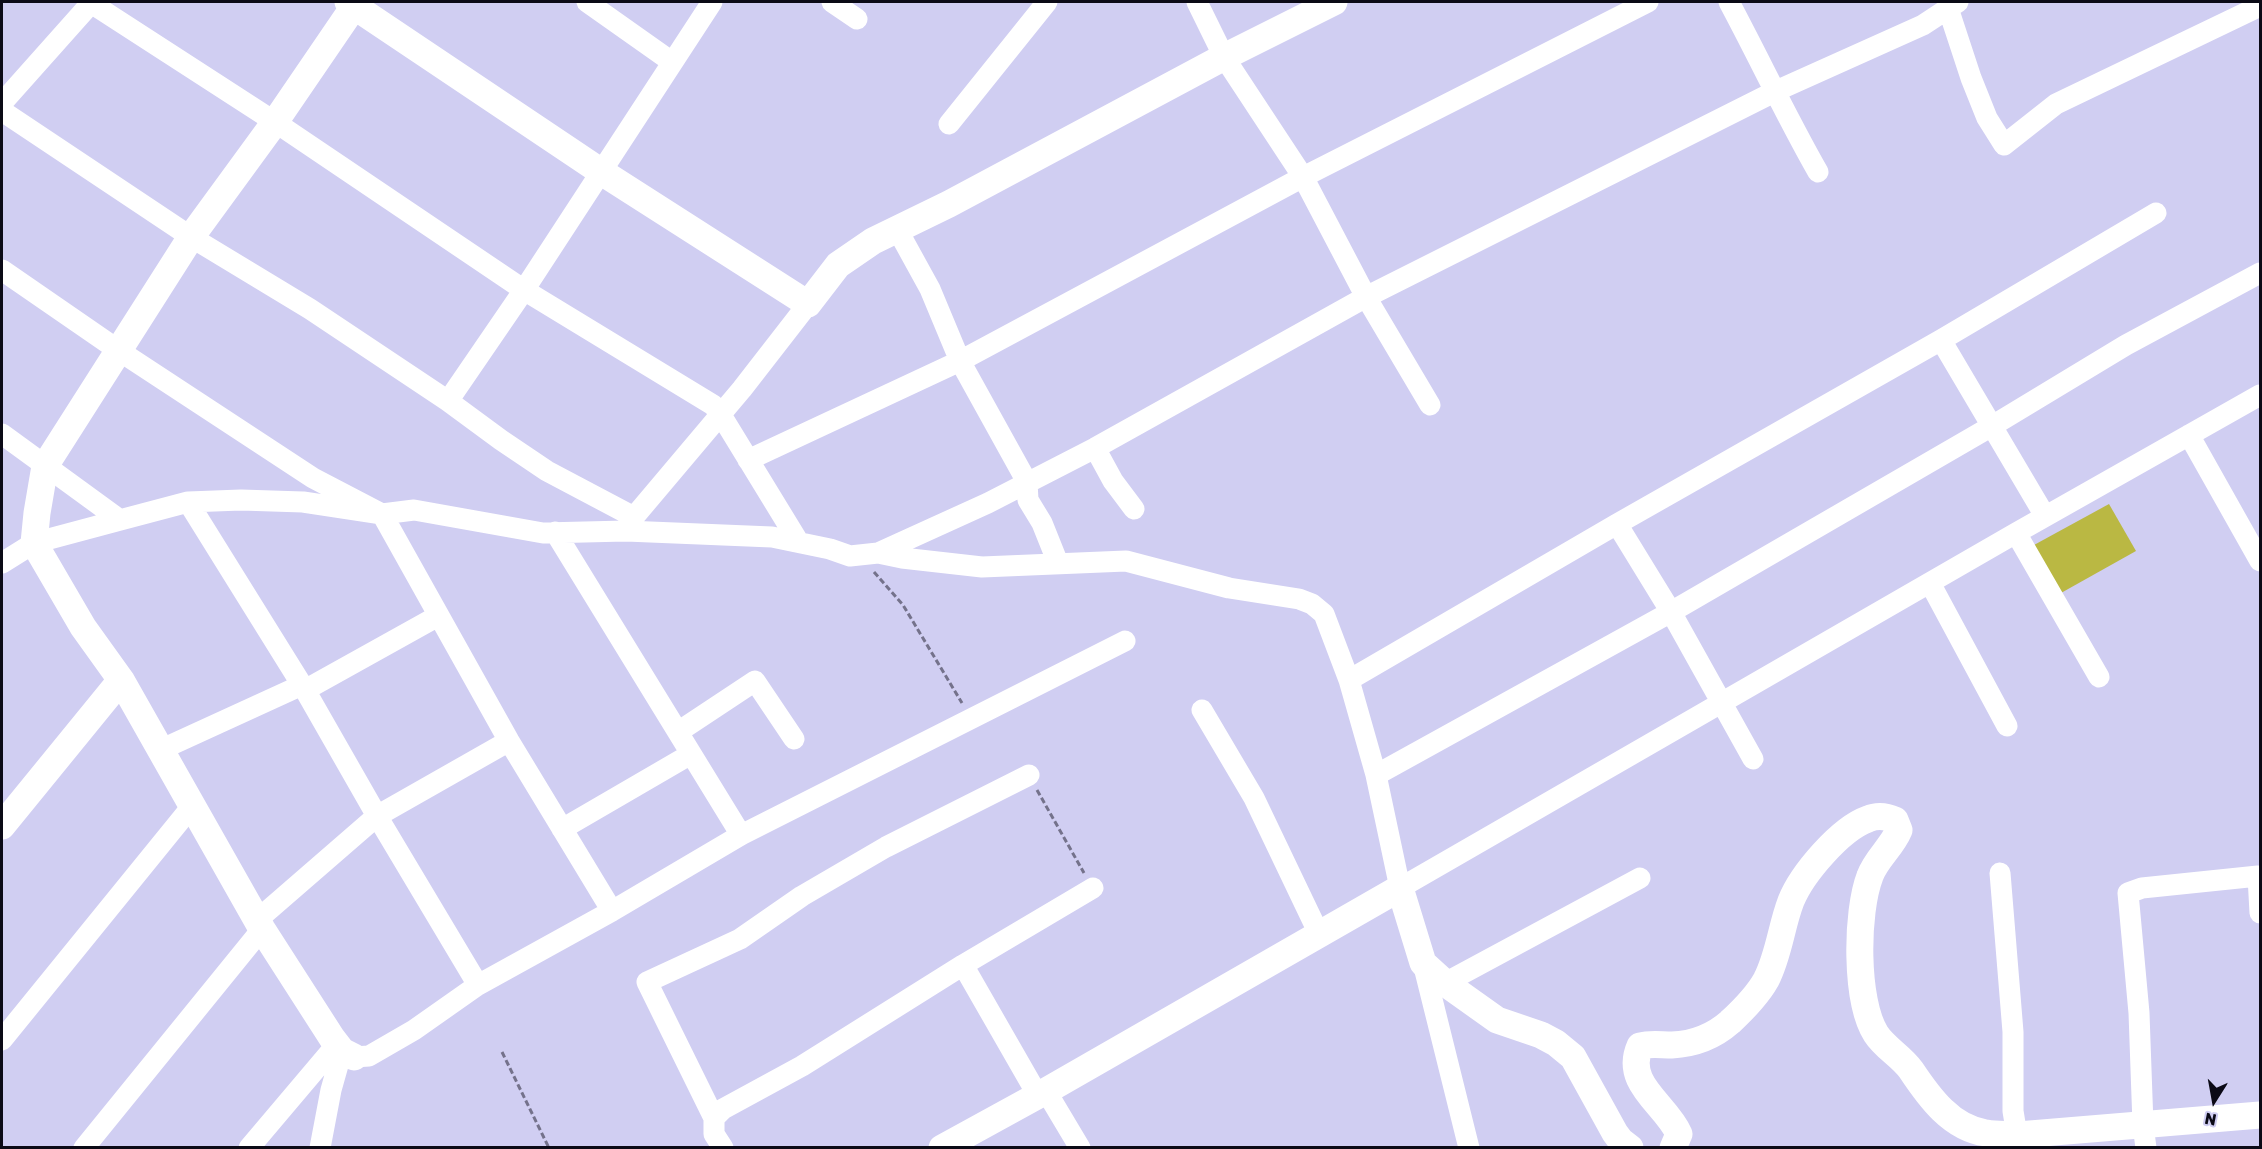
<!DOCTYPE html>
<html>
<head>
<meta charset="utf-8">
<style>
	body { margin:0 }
	#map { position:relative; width:2262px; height:1149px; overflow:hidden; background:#d0cef2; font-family:Rubik,sans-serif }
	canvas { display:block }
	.frame { position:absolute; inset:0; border:3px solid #0b0a16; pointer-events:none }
	.north { position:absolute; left:2184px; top:1071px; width:60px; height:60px; -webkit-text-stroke:4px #d0cef2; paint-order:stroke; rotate:191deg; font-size:16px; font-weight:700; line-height:24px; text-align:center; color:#0b0a16 }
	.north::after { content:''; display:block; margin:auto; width:21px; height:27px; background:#0b0a16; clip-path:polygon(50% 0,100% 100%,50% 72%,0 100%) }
</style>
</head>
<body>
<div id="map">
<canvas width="2262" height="1149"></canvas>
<div class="frame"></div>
<div class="north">N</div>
</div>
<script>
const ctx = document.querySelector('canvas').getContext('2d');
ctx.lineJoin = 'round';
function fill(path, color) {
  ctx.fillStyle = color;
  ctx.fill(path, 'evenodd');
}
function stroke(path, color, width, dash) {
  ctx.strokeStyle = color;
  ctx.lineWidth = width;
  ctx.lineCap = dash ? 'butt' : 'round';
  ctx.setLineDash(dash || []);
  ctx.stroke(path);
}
fill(new Path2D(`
	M2109,504L2136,551L2061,593L2034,545Z`), '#bab843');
stroke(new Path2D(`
	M874,572L903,605L962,703
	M1037,790L1084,873
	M502,1052L549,1148`), '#74728b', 3, [6, 3]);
stroke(new Path2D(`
	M587,2L672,62
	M832,2L857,19
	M1197,2L1224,57L1303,177L1366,297L1430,405
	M1729,2C1759,58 1786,116 1818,172
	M91,3L275,122L524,290L713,405L721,415L798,541
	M1948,8L1971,78L1987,118L2004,145L2056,104L2260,6
	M2,103L92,2
	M2,111L191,237L310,309L448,401L501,440L547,471L634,517
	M949,124L1047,2
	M897,229L930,289L960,361L1027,482L1028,500L1042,523L1058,563
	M2,270L118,350L313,478L382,514L509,741L612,911
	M1941,340L2045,516
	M448,401L524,290L712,2
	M2,434L120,520
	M2189,435L2260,561
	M1095,448L1113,481L1134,509
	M748,460L960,361L1303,177L1648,2
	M188,502L305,690L377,816L478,985
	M1617,524L1671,612L1753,759
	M628,528L634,517L742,389L808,304
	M555,532L741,835
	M2016,533L2099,677
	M878,553L988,503L1095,448L1366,297L1776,91L1923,25L1958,2
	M2,563L34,543L120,520L188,502L241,500L303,502L382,514L414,510L543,533L626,531L772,537L830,549L850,556L878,553L902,558L982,567L1126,561L1229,588L1299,599L1312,604L1324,614L1349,680L1376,775L1400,888L2016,533L2260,395
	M1930,583L2007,726
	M1349,680L1617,524L1941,340L2156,213
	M305,690L438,616
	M1202,710L1254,798L1319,934
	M678,732L755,681L794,739
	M160,750L302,685
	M1376,775L1671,612L1992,426L2126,345L2260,273
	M562,829L691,754
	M2000,873L2013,1032V1111L2019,1148
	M256,921L377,816L509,741
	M1423,963L1469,1148
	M963,965L1037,1094
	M1445,983L1640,878
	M2,1040L192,806
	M354,1057L369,1056L414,1030L478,985L612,911L741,835L1125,641
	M1046,1091L1080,1148
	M714,1118L723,1109L802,1066L963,965L1093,888
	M84,1148L262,929
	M249,1148L337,1044
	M320,1148L331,1090L342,1051
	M723,1148L714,1134V1118L647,982L740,939L802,896L886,847L1029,775
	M2146,1148L2143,1125L2139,1013L2128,893L2142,888L2258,876L2260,913`), '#fff', 21);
stroke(new Path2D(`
	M348,2L600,171L808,304L838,265L873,241L949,204L1224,57L1334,2
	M2,826L121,680
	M354,1057L342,1051L332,1038L262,929L121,680L83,627L34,543L37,513L45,466L191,237L275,122L357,2
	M942,1148L1046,1091L1400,888L1423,963L1445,983L1497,1020L1541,1035L1556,1043L1573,1057L1615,1133L1621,1141L1630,1148
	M1673,1148L1679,1134C1666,1104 1623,1084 1640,1046C1651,1043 1661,1045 1672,1045C1694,1044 1713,1037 1730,1022C1743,1010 1757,996 1766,980C1779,955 1781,927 1791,901C1802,874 1840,829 1868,819C1877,815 1886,816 1895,820L1899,830C1892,847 1876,859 1870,876C1856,912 1855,1001 1876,1034C1885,1048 1901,1056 1911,1070C1929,1097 1951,1128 1986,1133C1996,1135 2008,1134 2018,1135L2260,1115`), '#fff', 27);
</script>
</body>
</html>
